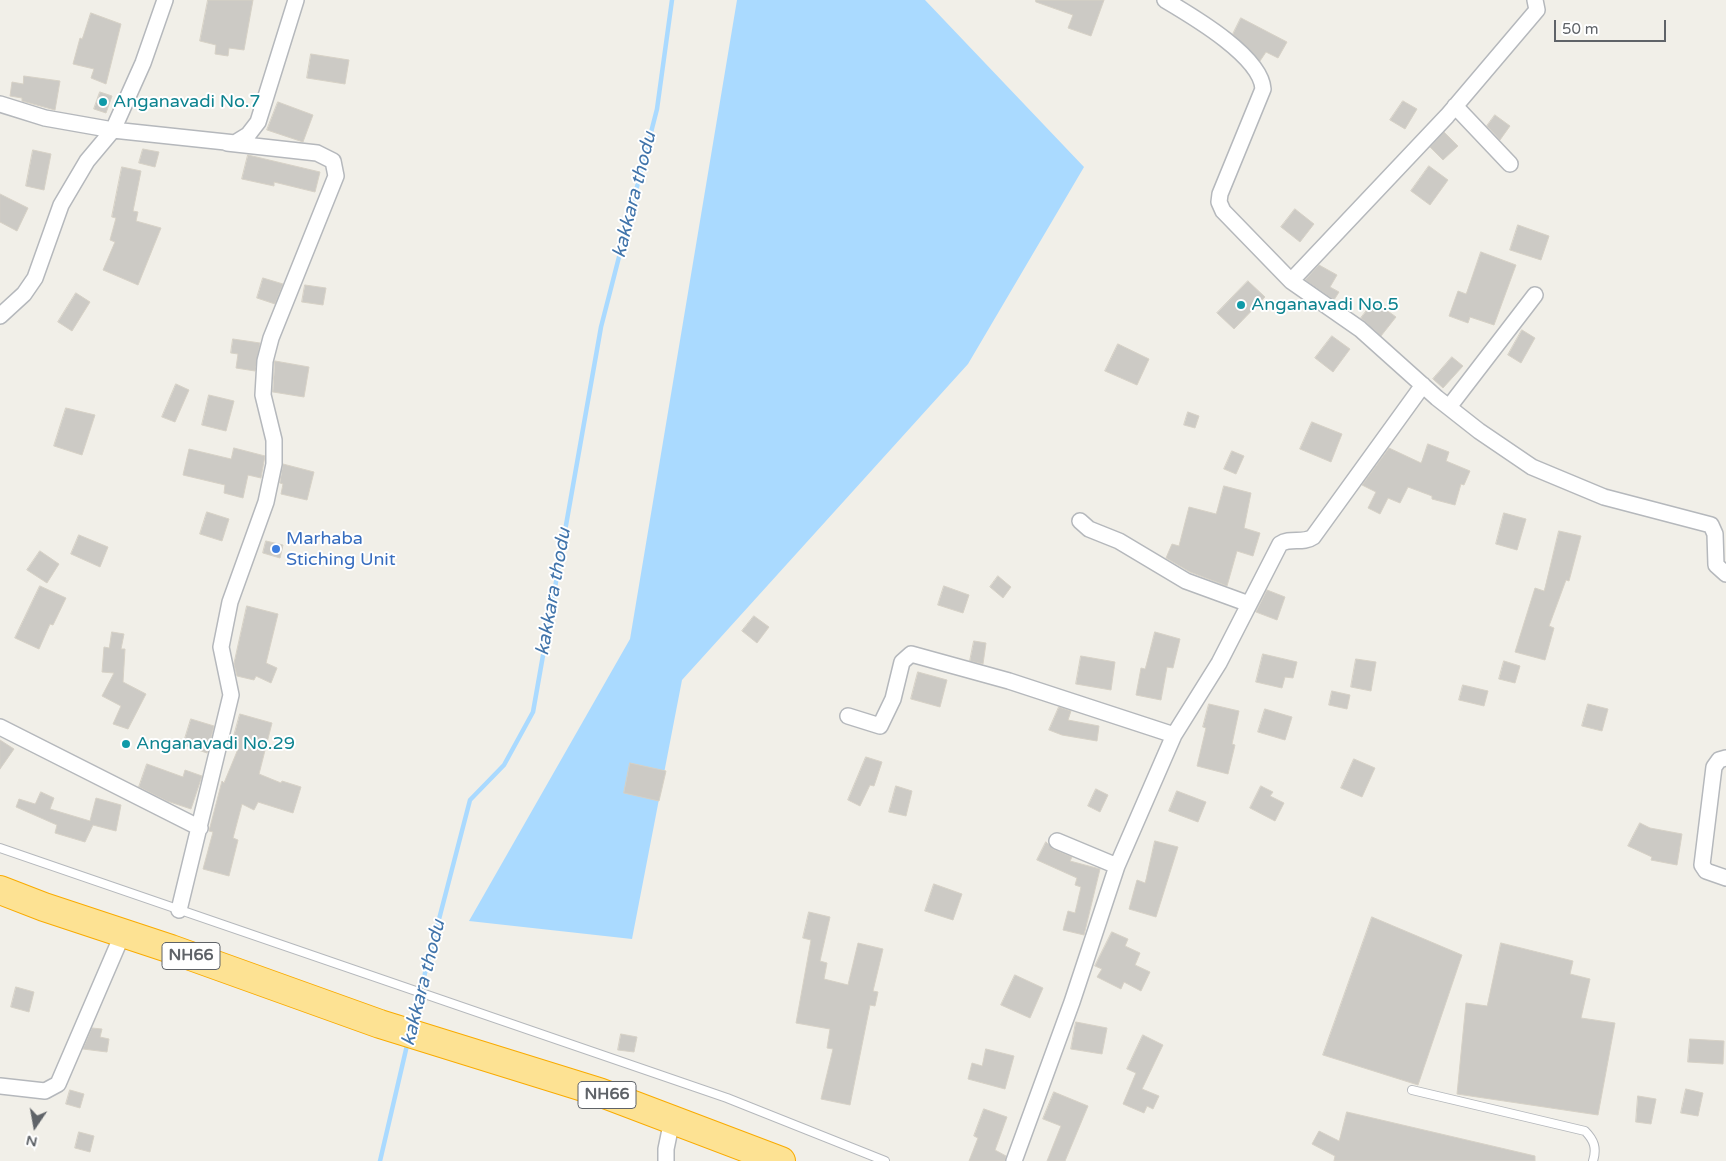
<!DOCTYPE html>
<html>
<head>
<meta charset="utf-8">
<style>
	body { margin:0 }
	#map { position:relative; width:1726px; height:1161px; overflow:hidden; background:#f1efe8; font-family:"Varela Round",sans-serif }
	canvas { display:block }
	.north { position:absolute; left:10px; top:1101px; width:50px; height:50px; -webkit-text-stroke:4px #fff; paint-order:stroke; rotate:192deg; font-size:14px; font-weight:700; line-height:20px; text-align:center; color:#5f6368 }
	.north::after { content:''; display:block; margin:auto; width:18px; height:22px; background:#5f6368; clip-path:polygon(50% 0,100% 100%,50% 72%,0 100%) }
	.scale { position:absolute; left:1554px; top:20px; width:112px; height:22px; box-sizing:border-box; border:2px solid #5f6368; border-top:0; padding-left:6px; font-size:15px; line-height:18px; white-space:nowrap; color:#5f6368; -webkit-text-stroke:4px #fff; paint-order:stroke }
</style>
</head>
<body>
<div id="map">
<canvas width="1726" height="1161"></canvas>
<div class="north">N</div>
<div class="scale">50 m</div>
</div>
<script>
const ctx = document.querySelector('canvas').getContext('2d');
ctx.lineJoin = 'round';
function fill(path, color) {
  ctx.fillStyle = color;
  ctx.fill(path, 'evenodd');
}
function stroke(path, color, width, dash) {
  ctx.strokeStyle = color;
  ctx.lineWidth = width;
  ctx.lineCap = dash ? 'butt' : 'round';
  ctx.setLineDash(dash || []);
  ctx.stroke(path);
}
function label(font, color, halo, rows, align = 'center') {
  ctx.font = font + ' "Varela Round",sans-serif';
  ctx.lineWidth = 4;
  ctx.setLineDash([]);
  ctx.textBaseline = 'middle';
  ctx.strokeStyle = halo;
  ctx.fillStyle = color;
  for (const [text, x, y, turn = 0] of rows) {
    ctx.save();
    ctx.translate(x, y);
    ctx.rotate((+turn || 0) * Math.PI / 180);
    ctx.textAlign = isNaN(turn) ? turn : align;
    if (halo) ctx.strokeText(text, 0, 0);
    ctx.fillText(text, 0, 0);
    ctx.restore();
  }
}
fill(new Path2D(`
	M737,0H925L1084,167L968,364L682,680L632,939L469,921L630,639Z`), '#aadaff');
stroke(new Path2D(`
	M412,1023L470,800L504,765L533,712L601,327L657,109L672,0
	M380,1161L408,1041`), '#aadaff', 4.5);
const building = new Path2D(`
	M208,0H253L244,50L229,48L228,56L215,54L216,45L200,41Z
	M1036,0H1104L1091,36L1068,28L1073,15L1036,2Z
	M91,13L121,24L106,84L91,78L94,69L73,64L80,38L82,39Z
	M1241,18L1287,42L1278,58L1266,52L1260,61L1233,34Z
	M311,54L349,60L345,84L307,78Z
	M24,76L60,81L55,110L22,101V98L10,96L12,82L23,84Z
	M100,92L112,96L106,113L94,109Z
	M1403,101L1417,109L1405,129L1390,120Z
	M278,102L313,115L303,142L267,130Z
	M1495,115L1510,126L1500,140L1487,126Z
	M1444,132L1458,146L1443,160L1430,147Z
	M143,149L159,152L155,167L139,163Z
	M33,150L51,154L44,190L26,186Z
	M248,155L320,172L315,192L274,182V186L242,179Z
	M1429,166L1448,180L1430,205L1411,191Z
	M122,167L141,171L133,211L138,212L136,221L161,228L138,285L103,270L115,242L110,240L116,218L112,217Z
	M0,194L28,208L17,231L0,222Z
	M1295,209L1314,224L1300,242L1281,227Z
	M1518,225L1549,236L1541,260L1510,250Z
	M1481,252L1516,265L1494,325L1470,317L1468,323L1449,316L1458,291L1466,294Z
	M1319,265L1337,275L1330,287L1339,292L1334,300L1305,280Z
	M263,278L283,284L275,304L257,298Z
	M1248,281L1265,297L1234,329L1217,313Z
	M305,285L326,288L323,305L302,302Z
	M76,293L90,302L72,331L58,322Z
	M1374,301L1396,317L1381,336L1361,318Z
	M1522,330L1535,338L1521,363L1508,355Z
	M1332,336L1350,349L1333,372L1315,358Z
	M233,339L260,343L255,371L236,368L238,354L231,353Z
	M1118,344L1149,359L1137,385L1105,371Z
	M1452,357L1463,366L1443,388L1433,379Z
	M275,361L309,367L304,397L273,392Z
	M176,384L189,390L175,422L162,417Z
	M209,395L234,401L226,431L202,425Z
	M66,408L95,415L82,455L54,446Z
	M1188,412L1199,416L1195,428L1184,425Z
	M1312,422L1342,434L1331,462L1300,449Z
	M1428,444L1449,452L1446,461L1470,471L1464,485L1461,484L1455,505L1432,499V496L1408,487L1400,503L1388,498L1380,514L1368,508L1376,492L1362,485L1389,448L1421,463Z
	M234,448L265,456L261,478L248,475L243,498L224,493L225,485L183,475L189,449L231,459Z
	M1232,451L1244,456L1236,474L1224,469Z
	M283,464L314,472L307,500L281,494L283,484L280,483Z
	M1224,486L1251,493L1244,528L1260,533L1253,556L1237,551L1227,586L1190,572L1166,558L1172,544L1179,546L1189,507L1216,514Z
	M207,512L229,519L222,541L200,534Z
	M1504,513L1526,519L1517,550L1496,544Z
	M1559,531L1581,536L1569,581L1566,580L1549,626L1554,628L1545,660L1515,652L1535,588L1544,591Z
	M79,535L108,547L100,567L71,554Z
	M266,541L283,545L280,558L263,553Z
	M40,551L59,564L47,583L27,570Z
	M998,576L1011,587L1003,598L990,587Z
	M40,586L66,598L53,625L50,624L39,649L15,638Z
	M944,586L969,595L963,613L938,605Z
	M1267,590L1285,597L1277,620L1256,612Z
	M247,606L278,614L266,663L277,668L271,683L256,676L254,680L237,676L234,664Z
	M754,616L769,627L757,643L742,631Z
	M112,632L124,634L121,649H125L123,682L146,694L128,729L113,724L121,706L102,696L114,673L102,672L104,647L109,648Z
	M1155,632L1180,639L1173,668L1167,667L1161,700L1136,695L1141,668L1145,669Z
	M974,641L986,643L983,664L970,661Z
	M1263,654L1297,662L1293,678L1285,677L1282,688L1256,682Z
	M1081,656L1115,662L1111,690L1076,684Z
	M1356,659L1376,662L1371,691L1351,687Z
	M1504,661L1520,666L1515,683L1499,679Z
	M918,672L947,680L940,707L911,699Z
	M1463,685L1488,691L1484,706L1459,700Z
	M1332,691L1350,695L1347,709L1329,705Z
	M1209,704L1239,711L1232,744L1235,745L1228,774L1197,766L1206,728L1203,727Z
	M1588,704L1608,709L1602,731L1582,726Z
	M1059,707L1071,711L1068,720L1099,726L1097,741L1062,735L1049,730Z
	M1265,709L1292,717L1285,740L1258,732Z
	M240,714L272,723L259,774L281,783L282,781L301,787L293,813L258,802L254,810L242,804L233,838L238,840L229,876L203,869L213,832L209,831L222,781L224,783L238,749L231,747Z
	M191,719L214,726L207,753L183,745Z
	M0,740L14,749L0,769Z
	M866,757L882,762L874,786L870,785L860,806L848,800Z
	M1354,759L1375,768L1362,797L1341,788Z
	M630,763L666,771L659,801L624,793Z
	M147,764L183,777L185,770L202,776L191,809L167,801L139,787Z
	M896,786L912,791L906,816L889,812Z
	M1261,786L1273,792L1270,796L1284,803L1275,821L1250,808Z
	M1096,789L1108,795L1100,812L1088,806Z
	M1177,791L1206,802L1198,822L1169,811Z
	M41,792L54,798L50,809L90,821L96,798L121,805L116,831L93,825L85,842L55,833L57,825L16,807L19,799L35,804Z
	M1640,823L1650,828L1682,834L1677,865L1651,860L1652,857L1628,846Z
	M1155,841L1178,847L1156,917L1129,909L1137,880L1145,883Z
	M1046,842L1053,849L1072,857L1070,861L1100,869L1084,935L1063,930L1068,911L1075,913L1081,887L1075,885L1077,878L1037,860Z
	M934,884L962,894L953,920L925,911Z
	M809,912L830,917L820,961L827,963L824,979L848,985L858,943L883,949L873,991L878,992L875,1006L870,1005L850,1105L821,1099L833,1049L827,1048L830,1029L796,1023L811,940L803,938Z
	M1372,917L1462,955L1418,1085L1323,1055Z
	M1112,932L1128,939L1125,946L1140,953L1135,965L1150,972L1141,991L1124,982L1121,989L1097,977L1102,969L1095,966Z
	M1501,943L1573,961L1570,974L1590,979L1581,1018L1615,1023L1598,1115L1457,1094L1466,1003L1487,1006Z
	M1015,975L1043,988L1030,1018L1001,1005Z
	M16,987L34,992L29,1012L11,1007Z
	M1076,1022L1107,1028L1102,1054L1071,1049Z
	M92,1028L102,1029L100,1037L109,1039L107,1052L83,1049Z
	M621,1034L637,1037L634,1052L618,1050Z
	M1143,1035L1163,1045L1142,1089L1159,1096L1153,1109L1147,1106L1144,1113L1123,1104L1136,1073L1127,1069Z
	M1690,1039L1724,1041L1723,1064L1688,1062Z
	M986,1049L1014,1056L1005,1089L968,1079L972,1063L982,1066Z
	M1686,1089L1703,1093L1698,1116L1681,1113Z
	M70,1090L84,1094L80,1108L66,1104Z
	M1054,1092L1088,1106L1065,1161H1047L1061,1126L1043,1119Z
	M1638,1096L1656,1099L1651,1124L1636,1122Z
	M984,1109L1007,1117L995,1150L1006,1156L1005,1161H969L978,1138L974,1136Z
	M1347,1112L1535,1156V1161H1334L1335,1156L1312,1144L1319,1131L1339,1141Z
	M79,1132L94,1136L90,1152L75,1148Z`);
fill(building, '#cccac5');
stroke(building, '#d6d1c6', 1);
const lane = new Path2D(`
	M0,848L727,1098L885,1161
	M1412,1090L1585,1131C1594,1140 1597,1148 1593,1161`);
const street = new Path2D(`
	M1165,0C1192,16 1261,56 1263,89L1220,194L1219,202L1223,211L1291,281L1360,329L1437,398L1479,431L1532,467L1604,497L1711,525L1715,534L1716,565L1726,574
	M0,104L45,118L113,130L235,143L248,135L258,122L296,0
	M1455,106L1510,164
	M1291,281L1447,116L1537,10L1535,0
	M0,316L24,294L35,278L61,205L87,161L113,130L143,63L165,0
	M1449,407L1535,295
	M1080,521L1089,529L1119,541L1186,581L1249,604
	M848,716L880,726L893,699L902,662L911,654L1009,681L1174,735
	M0,727L200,828
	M1726,758L1719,760L1714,767L1702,865L1706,871L1726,878
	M1057,841L1117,866
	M179,910L231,695L221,647L230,602L266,502L274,464V440L263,395L265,361L271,338L336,176L333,161L317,153L227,143
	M0,1086L45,1091L58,1084L123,933
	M666,1161V1149L672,1120
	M1014,1161L1072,1002L1117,866L1174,735L1219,663L1280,544C1290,537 1303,544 1313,537L1423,385`);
const highway = new Path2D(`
	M0,890L44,907L171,949L380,1024L599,1092L781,1161`);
stroke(lane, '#b5b8bc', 10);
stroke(street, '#b5b8bc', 18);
stroke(highway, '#f9ab00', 30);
stroke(lane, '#fff', 8);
stroke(street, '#fff', 15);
stroke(highway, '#fde293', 28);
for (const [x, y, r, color] of [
	[103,102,5,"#0f9aa8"],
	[1241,305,5,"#0f9aa8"],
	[276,549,5,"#3f7fe0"],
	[126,744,5,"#0f9aa8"]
]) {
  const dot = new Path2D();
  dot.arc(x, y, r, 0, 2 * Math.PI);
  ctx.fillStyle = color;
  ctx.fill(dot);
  stroke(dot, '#fff', 2);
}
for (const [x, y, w] of [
	[191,956,58],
	[607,1095,58]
]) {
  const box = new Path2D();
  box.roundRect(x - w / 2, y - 13.5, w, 27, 4);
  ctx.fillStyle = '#fff';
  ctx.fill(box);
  stroke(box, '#5f6368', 1);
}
label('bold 16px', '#5f6368', null, [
	["NH66",191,956],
	["NH66",607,1095]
]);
label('18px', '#0d838f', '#fff', [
	["Anganavadi No.7",113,102],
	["Anganavadi No.5",1251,305],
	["Anganavadi No.29",136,744]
], 'left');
label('18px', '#366cbe', '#fff', [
	["Marhaba",286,539],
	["Stiching Unit",286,560]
], 'left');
label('italic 19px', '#4174aa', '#fff', [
	["kakkara thodu",635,195,-76],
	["kakkara thodu",554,592,-80],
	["kakkara thodu",424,983,-76]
]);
</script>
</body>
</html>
